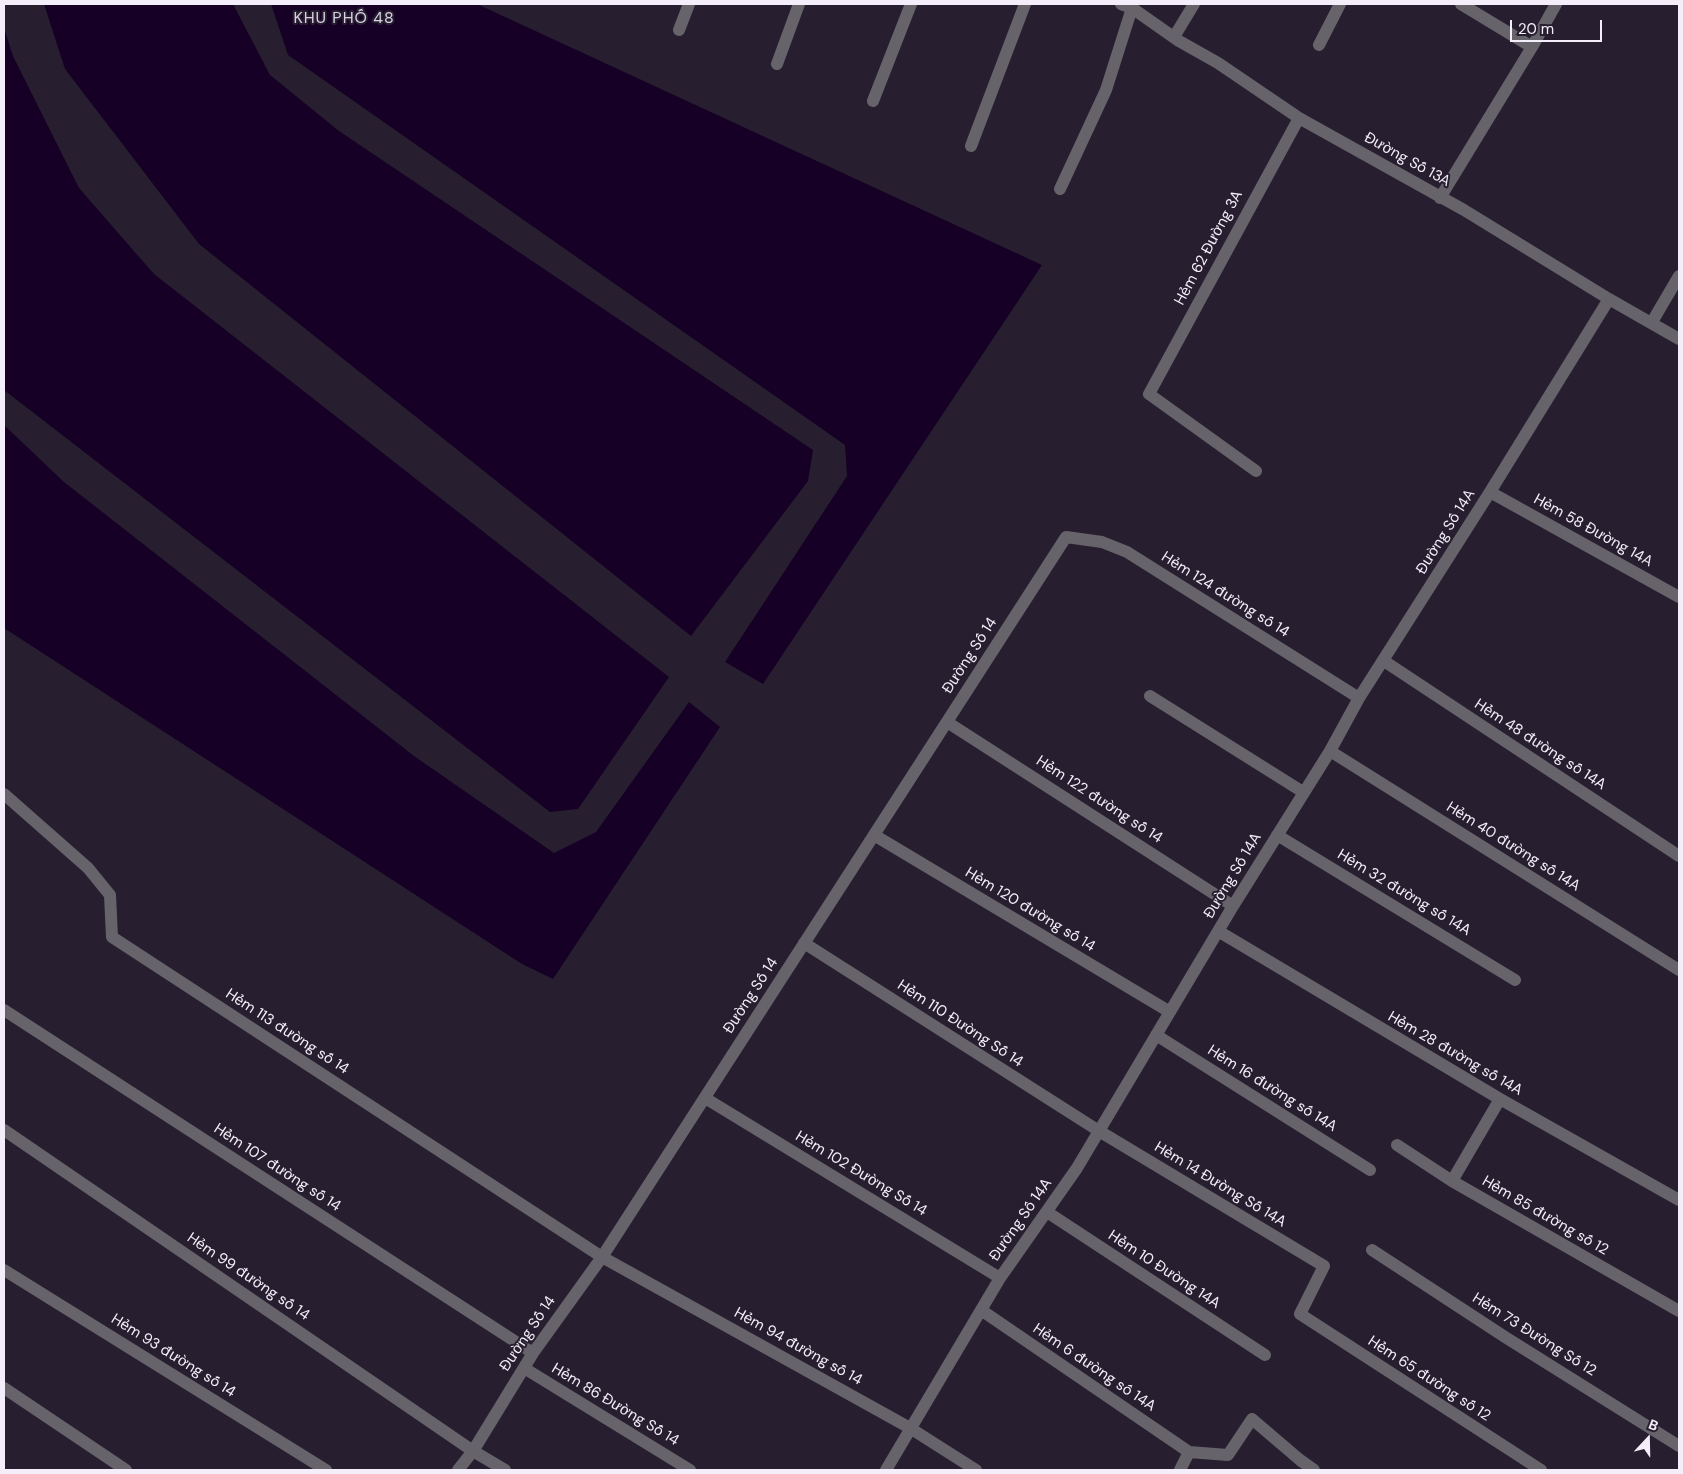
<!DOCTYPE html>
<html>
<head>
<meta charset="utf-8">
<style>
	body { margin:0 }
	#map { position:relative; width:1683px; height:1474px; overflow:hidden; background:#271f2f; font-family:"DM Sans",sans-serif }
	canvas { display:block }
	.frame { position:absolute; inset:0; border:5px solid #f3eef9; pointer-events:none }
	.north { position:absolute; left:1623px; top:1414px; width:50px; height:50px; -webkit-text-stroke:4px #271f2f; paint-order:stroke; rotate:21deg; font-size:14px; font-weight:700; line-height:20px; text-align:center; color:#f3eef9 }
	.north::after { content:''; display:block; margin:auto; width:18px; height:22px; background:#f3eef9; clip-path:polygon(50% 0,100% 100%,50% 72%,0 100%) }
	.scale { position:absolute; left:1510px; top:20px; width:92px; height:22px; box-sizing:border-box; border:2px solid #f3eef9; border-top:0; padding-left:6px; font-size:15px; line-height:18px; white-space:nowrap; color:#f3eef9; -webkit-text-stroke:4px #271f2f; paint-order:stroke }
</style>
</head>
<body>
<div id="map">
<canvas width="1683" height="1474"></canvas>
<div class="frame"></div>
<div class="north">B</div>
<div class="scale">20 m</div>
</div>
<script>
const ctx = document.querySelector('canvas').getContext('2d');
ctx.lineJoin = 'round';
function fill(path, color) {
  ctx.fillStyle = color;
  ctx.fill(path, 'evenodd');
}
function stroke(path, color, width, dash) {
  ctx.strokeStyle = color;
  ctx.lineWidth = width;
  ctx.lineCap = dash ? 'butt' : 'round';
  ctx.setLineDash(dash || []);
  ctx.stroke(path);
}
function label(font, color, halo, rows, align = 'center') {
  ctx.font = font + ' "DM Sans",sans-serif';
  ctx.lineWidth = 4;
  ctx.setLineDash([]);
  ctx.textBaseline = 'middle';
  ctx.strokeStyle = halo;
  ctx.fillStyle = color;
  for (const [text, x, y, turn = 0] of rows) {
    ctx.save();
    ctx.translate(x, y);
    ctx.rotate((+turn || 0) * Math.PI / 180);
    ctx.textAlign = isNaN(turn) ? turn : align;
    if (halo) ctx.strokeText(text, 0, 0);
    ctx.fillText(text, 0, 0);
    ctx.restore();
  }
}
fill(new Path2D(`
	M44,4H233L270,75L339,131L813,450L808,481L691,636L199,244L65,69Z
	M271,4H477L1042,265L763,684L725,662L847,476L845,445L288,55Z
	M4,28L13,56L79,188L154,274L669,677L578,809L550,812L4,390Z
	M4,425L64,482L414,756L554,853L596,832L689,702L720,727L553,979L522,964L4,628Z`), '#160026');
stroke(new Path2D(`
	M1121,4L1132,8L1179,41L1218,63L1299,118L1464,210L1609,299L1679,339
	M1461,4L1532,47
	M679,30L689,4
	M1174,37L1194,4
	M1319,45L1340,4
	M777,64L799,4
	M873,101L911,4
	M971,146L1025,4
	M1060,189L1106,90L1132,8
	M1440,198L1532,47L1556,4
	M1652,322L1679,276
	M1256,471L1149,394L1299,118
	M1490,492L1679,597
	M1384,661L1679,856
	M1150,696L1303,792
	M947,722L1233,906
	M1330,751L1679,970
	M4,794L88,868L110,895L112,937L602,1257L910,1428L976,1470
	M874,835L1170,1012
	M1277,835L1515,980
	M1218,931L1500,1099L1679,1200
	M804,943L1099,1131L1324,1266L1300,1314L1541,1470
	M4,1010L533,1353
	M1156,1035L1370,1170
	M705,1098L1000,1278
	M4,1130L473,1451L505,1470
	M1397,1145L1452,1181L1679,1311
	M1452,1181L1500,1099
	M1047,1212L1265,1355
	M1372,1250L1505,1337L1679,1446
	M4,1270L326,1470
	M981,1310L1189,1452
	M524,1368L690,1470
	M4,1388L126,1470
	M1189,1452L1228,1455L1252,1419L1300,1460L1314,1470
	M458,1470L473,1451L533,1353L602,1257L1066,537L1102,542L1127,552L1359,698
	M886,1470L1000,1278L1077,1168L1233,906L1330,751L1359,698L1490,492L1609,299
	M1180,1470L1189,1452`), '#67636b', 12);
label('15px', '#f3eef9', '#271f2f', [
	["Đường Số 13A",1407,160,29],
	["Hẻm 62 Đường 3A",1209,248,-62],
	["Hẻm 58 Đường 14A",1593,531,29],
	["Đường Số 14A",1446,532,-58],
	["Hẻm 124 đường số 14",1225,595,32],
	["Đường Số 14",970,656,-57],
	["Hẻm 48 đường số 14A",1540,745,33],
	["Hẻm 122 đường số 14",1099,800,33],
	["Hẻm 40 đường số 14A",1513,847,32],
	["Đường Số 14A",1233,876,-59],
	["Hẻm 32 đường số 14A",1404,893,31],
	["Hẻm 120 đường số 14",1030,910,31],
	["Đường Số 14",751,996,-57],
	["Hẻm 110 Đường Số 14",960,1024,33],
	["Hẻm 113 đường số 14",287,1032,33],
	["Hẻm 28 đường số 14A",1455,1054,30],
	["Hẻm 16 đường số 14A",1272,1089,32],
	["Hẻm 107 đường số 14",277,1168,33],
	["Hẻm 102 Đường Số 14",861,1174,31],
	["Hẻm 14 Đường Số 14A",1220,1185,31],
	["Hẻm 85 đường số 12",1545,1216,30],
	["Đường Số 14A",1021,1220,-55],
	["Hẻm 10 Đường 14A",1164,1270,33],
	["Hẻm 99 đường số 14",248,1277,34],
	["Đường Số 14",528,1334,-56],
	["Hẻm 73 Đường Số 12",1534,1335,32],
	["Hẻm 94 đường số 14",798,1347,29],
	["Hẻm 93 đường số 14",173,1356,32],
	["Hẻm 6 đường số 14A",1094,1368,34],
	["Hẻm 65 đường số 12",1429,1379,33],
	["Hẻm 86 Đường Số 14",615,1405,31]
]);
ctx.letterSpacing = '1px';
label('16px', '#dbd1e6', '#271f2f', [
	["KHU PHỐ 48",344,19]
]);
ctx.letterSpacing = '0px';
</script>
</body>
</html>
